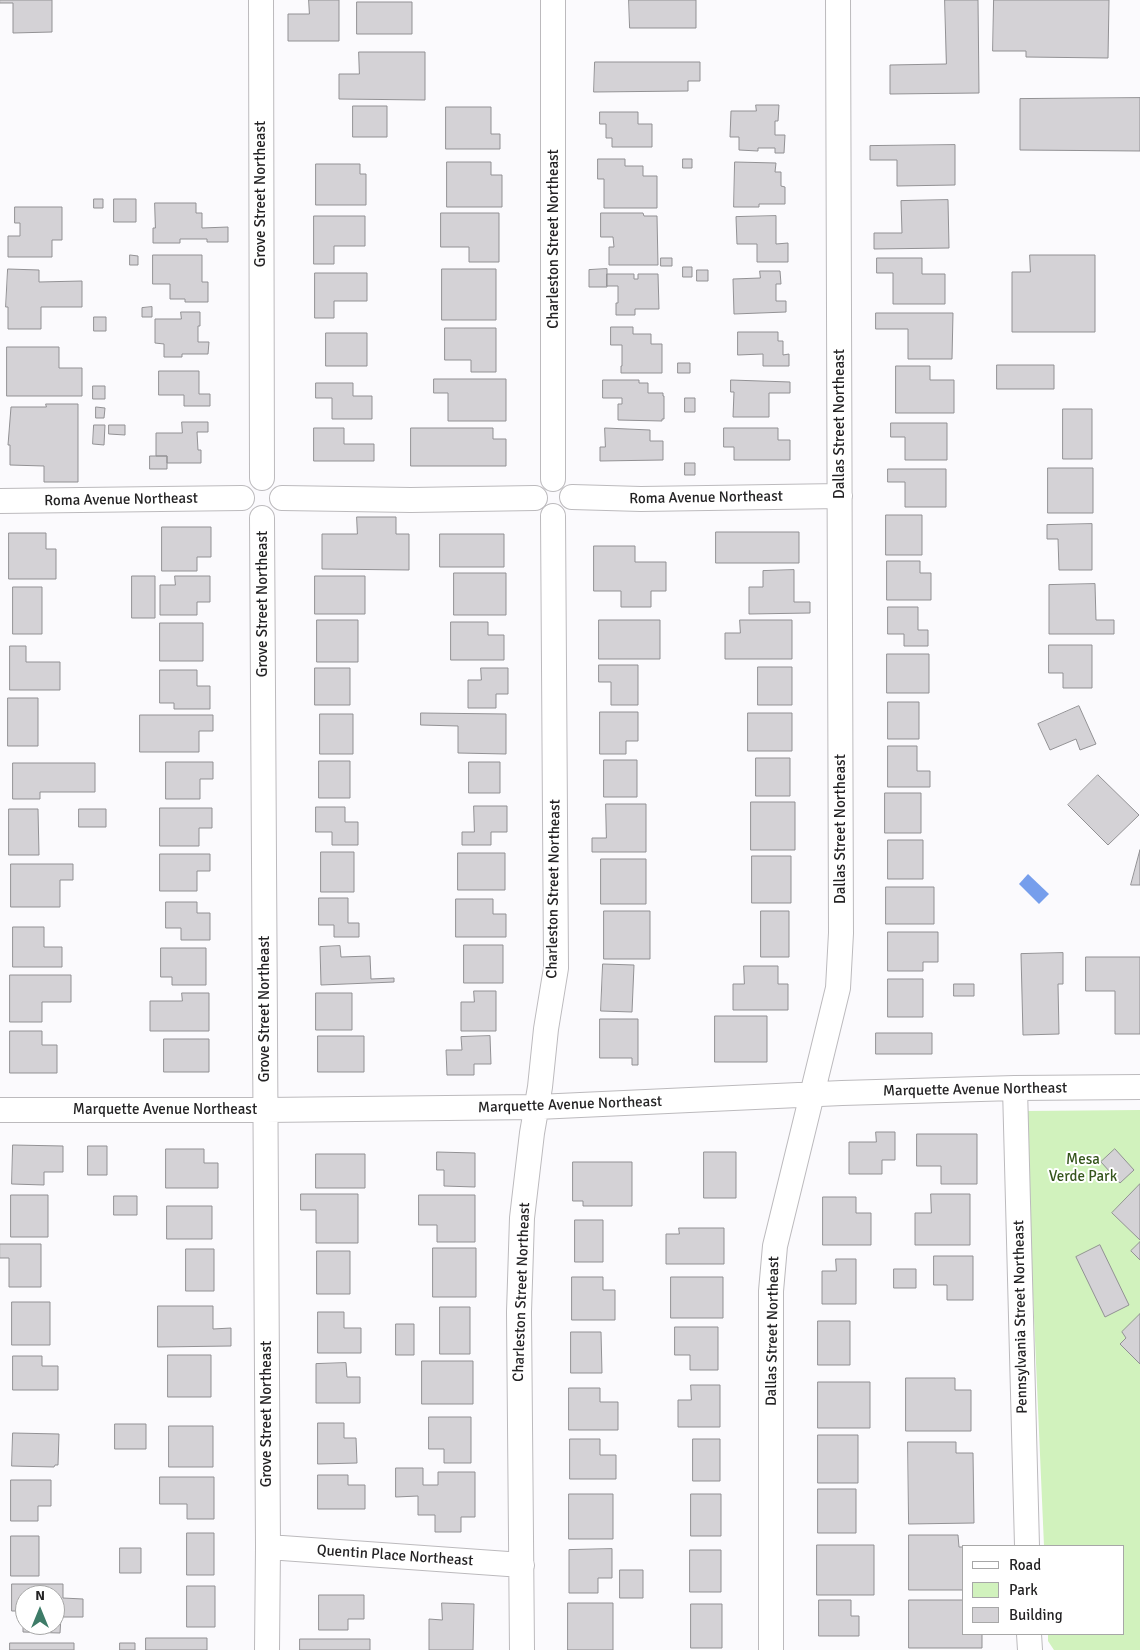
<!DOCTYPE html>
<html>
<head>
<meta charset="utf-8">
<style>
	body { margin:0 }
	#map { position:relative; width:1140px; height:1650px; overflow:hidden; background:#fbfafd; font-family:Signika,sans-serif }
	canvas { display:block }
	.legend { position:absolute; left:962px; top:1545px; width:162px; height:90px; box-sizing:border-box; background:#fff; border:1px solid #a7a7a7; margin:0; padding:6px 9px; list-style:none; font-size:15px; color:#242324 }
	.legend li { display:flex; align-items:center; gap:10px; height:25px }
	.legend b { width:25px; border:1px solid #a7a7a7 }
	.north { position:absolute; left:15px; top:1585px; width:50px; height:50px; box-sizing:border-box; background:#fff; border:1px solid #a7a7a7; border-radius:50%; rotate:0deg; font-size:14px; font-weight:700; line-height:20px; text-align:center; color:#242324 }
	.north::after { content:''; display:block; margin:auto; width:18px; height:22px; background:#3e7c68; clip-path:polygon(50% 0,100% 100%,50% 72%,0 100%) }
</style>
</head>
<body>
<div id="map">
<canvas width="1140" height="1650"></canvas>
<ul class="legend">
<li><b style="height:6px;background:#fff"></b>Road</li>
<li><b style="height:14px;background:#d1f2bd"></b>Park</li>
<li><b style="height:14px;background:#d4d2d6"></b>Building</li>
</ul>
<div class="north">N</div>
</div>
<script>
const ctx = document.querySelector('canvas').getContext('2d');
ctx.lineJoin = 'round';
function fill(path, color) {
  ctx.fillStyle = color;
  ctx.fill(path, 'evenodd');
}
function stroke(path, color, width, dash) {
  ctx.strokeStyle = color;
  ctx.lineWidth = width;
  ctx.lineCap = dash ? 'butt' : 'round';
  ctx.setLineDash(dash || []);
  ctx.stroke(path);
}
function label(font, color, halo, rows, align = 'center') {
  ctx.font = font + ' Signika,sans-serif';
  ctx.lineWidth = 4;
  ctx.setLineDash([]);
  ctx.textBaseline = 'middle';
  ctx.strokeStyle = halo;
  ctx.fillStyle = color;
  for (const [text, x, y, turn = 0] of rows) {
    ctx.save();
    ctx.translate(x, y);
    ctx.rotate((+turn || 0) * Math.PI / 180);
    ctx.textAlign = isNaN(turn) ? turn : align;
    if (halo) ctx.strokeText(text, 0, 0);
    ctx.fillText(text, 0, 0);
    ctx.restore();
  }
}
fill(new Path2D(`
	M1140,1110V1650H1054L1048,1641V1634H1124V1546H1044L1025,1111Z`), '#d1f2bd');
fill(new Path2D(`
	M1028,874L1049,894L1039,904L1019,884Z`), '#769eec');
const building = new Path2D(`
	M0,0H52V32L13,33V3H0Z
	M309,0H339V41H288V14H309Z
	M629,0H696V28H630Z
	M945,0H978L979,93L890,94V65L946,64Z
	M994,0H1109L1108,58L1026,57V51H993Z
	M357,2H412V34H357Z
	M359,52H425V100L339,99V74H359Z
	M595,62H700V81H688V91L594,92Z
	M1140,98V151L1020,150V99Z
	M756,105H779L778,121H775V135H785L784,153H775V148H758V151L739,150V137H730L731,111H756Z
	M353,106H387V137H353Z
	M446,107H491V134H500V149H446Z
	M600,112H638V124H652V147H612V138H606V124H600Z
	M955,145V185L897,186V160H870V146Z
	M598,159H625V166H643V176H657V208H604V179H598Z
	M683,159H692V168H683Z
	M447,162H491V175H502V207H447Z
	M735,162L776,163L775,172H781V186L785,187V204H759V207H734Z
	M316,164H360V174H366V205H316Z
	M94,199H103V208H94Z
	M114,199H136V222H114Z
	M948,200L949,248L874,249V233H902L901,201Z
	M155,203H196V213H202V228L228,227V242H207V239H180V243H153V228H155Z
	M15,207H62V240H52V257H8V236H20V223H15Z
	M441,213H499V262H469V247H441Z
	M601,213H643L644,216H657L658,265H609V247H614L613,237H601Z
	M314,216H365V246H334V264H314Z
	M776,216V244L788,243V262H757V244H737L736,217Z
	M130,255L138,256V265H130Z
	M153,255H202V282H208V302H185V299H170V284H153Z
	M1030,255H1095V332H1012V272H1030Z
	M661,258H672V266H661Z
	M877,258H922V274H945V304H893V273H877Z
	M683,267H692V277H683Z
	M8,269L39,270V282L82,281V307H41V329H8V307H6Z
	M442,269H496V320H442Z
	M607,269V287H589V270Z
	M697,270H708V281H697Z
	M760,271H780L781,284H776V301H786V312L734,314L733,279L760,278Z
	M315,273H367V301H334V318H315Z
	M607,274H634V279H638V274H658L659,309H635V315H616V303H618V286H607Z
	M152,307V317H142V308Z
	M181,312H200V326H198V342H209L208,354H182V357H164V344L155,343V319H181Z
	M876,313H953L952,359H908V329H876Z
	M94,317H106V331H94Z
	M611,327H633V334H651V344H662V373H621V366H622V345H611Z
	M445,328H496V372H471V360H445Z
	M738,332H778V341H783V355L789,354V366H763V354L738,355Z
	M326,333H367V366H326Z
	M7,347H59V368H82V396H7Z
	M678,363H690V373H678Z
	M997,365H1054V389H997Z
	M896,366H930V380H954V413H896Z
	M159,371H199V394H210V406H184V395H159Z
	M434,379H506V421H448V393H434Z
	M603,380H639V383H648V393H663V396H664V419H662V421L618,420V404H622V398H603Z
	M731,380L790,382V393H769V417H733L734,392H731Z
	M316,383H353V396H372V419H332V398H316Z
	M93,386H105V399H93Z
	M685,398H695V412H685Z
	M46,404H78V482H44V466L10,465V445H8L11,407H46Z
	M96,407L105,408L104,418H96Z
	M1063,409H1092V459H1063Z
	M182,422H208V432H197L198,450H201V463H167V456H156V433H182Z
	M891,423H947V460H905V437H891Z
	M94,425H105L104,445L93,444Z
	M109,425H125V435L109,434Z
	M314,428H344V444H374V461H314Z
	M411,428H493V439H506V466H411Z
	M605,428L650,430V441H663V460L600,461V447H605Z
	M724,428H778V440H790V460H734V447H724Z
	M150,456H167V469H150Z
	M685,463H695V475H685Z
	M1048,468H1093V513H1048Z
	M888,469H946V507H905V482H888Z
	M886,515H922V555H886Z
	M357,517H396V534H409V570L322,569V534H357Z
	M1092,524V570H1059L1058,539H1047V525Z
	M162,527H211V557H197V571H162Z
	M716,532H799V563H716Z
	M9,533H46V549H56V579H9Z
	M440,534H504V567H440Z
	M594,546H635V562H666V591H651V607H621V591H594Z
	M887,561H920V573H931V600H887Z
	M794,570V602H810V613L749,614V587H763V571Z
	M454,573H506V615H454Z
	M132,576H155V618H132Z
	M175,576H210V602H197V615H160V585H175Z
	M315,576H365V614H315Z
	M1095,584L1096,620H1114V634H1049V585Z
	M13,587H42V634H13Z
	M888,607H918V630H928V646H904V634H888Z
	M317,620H358V662H317Z
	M599,620H660V659H599Z
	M740,620H792V659H725V633H740Z
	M451,622H488V635H504V660H451Z
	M160,623H203V661H160Z
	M1049,645H1092V688H1063V673H1049Z
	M10,646H26V662H60V690H10Z
	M887,654H929V693H887Z
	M599,665H638V705H611V682H599Z
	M758,667H792V705H758Z
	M315,668H350V705H315Z
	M481,668H508V694H496V708H468V680H481Z
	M160,670H197V686H210V709H174V703H160Z
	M8,698H38V746H8Z
	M888,702H919V739H888Z
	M1079,706L1096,744L1080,750L1076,739L1050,750L1038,724Z
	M600,712H638V741H626V754H600Z
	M421,713L506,714V754L458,753V726L421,725Z
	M748,713H792V751H748Z
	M320,714H353V754H320Z
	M140,715H213V731H199V752H140Z
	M888,746H917V771H930V787H888Z
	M756,758H790V796H756Z
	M604,760H637V797H604Z
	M319,761H350V798H319Z
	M166,762H213V779H200V799H166Z
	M469,762H500V793H469Z
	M13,763H95V792H40V799H13Z
	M1098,775L1139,815L1108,845L1068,805Z
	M885,793H921V833H885Z
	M751,802H795V850H751Z
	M606,804H646V852H592V838H606Z
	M474,806H507V832H491V845H462V832H474Z
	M316,807H345V822H358V845H332V832H316Z
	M160,808H212V828H199V846H160Z
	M9,809H38L39,855H9Z
	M79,809H106V827H79Z
	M888,840H923V879H888Z
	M1140,850V885H1131Z
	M321,852H354V892H321Z
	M458,853H505V890H458Z
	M160,854H210V871H197V891H160Z
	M752,856H791V903H752Z
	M601,859H646V904H601Z
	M11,864H73V880H60V907H11Z
	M886,887H934V924H886Z
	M319,898H348V923H359V937H334V925H319Z
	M456,899H493V914H506V937H456Z
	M166,902H197V913H210V940H181V928H166Z
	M604,911H650V959H604Z
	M761,911H789V957H761Z
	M13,927H44V947H62V967H13Z
	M888,932H938V962H923V971H888Z
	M464,945H503V983H464Z
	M340,946L341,957L370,956L371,979L394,978V982L321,985L320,947Z
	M161,948H206V985H172V977H161Z
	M1063,953V984H1058L1059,1034L1023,1035L1021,954Z
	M1086,957H1140V1034H1115V991H1086Z
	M603,964L634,965L632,1012L601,1011Z
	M744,966H778V984H788V1010H733V984H744Z
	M10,975H71V1002H42V1022H10Z
	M888,979H923V1017H888Z
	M954,984H974V996H954Z
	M474,991H496V1031H461V1002H474Z
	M182,993H209V1031H150V1001H182Z
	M316,993H352V1030H316Z
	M715,1016H767V1062H715Z
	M600,1019H638V1065H632V1058H600Z
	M10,1031H42V1045H57V1073H10Z
	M876,1033H932V1054H876Z
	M318,1036H364V1072H318Z
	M490,1036L491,1064H474V1075H447L446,1050H462L461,1037Z
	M164,1039H209V1072H164Z
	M876,1132H895V1160H882V1174H849V1142H876Z
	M917,1134H977V1184H941V1166H917Z
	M13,1145L63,1146V1172H44V1185L12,1184Z
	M88,1146H107V1175H88Z
	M166,1149H204V1163H218V1188H166Z
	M1115,1149L1134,1170L1120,1183L1101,1162Z
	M437,1152L475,1153V1187L444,1186V1170H437Z
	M704,1152H736V1198H704Z
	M316,1154H365V1188H316Z
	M573,1162H632V1206H583V1201H573Z
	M1140,1184V1240L1112,1213Z
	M301,1194H358V1243H316V1210H301Z
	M931,1194H970V1245H915V1213H931Z
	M11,1195H48V1237H11Z
	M419,1195H475V1242H437V1225H419Z
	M114,1196H137V1215H114Z
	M823,1197H856V1213H871V1245H823Z
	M167,1206H212V1239H167Z
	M575,1220H603V1262H575Z
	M679,1228H724V1264H666V1234H679Z
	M1140,1242V1260L1131,1251Z
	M0,1244H41V1287H9V1258H0Z
	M1100,1245L1129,1305L1105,1317L1076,1257Z
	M433,1248H476V1297H433Z
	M186,1249H214V1291H186Z
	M317,1251H350V1294H317Z
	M934,1256H973V1300H947V1285H934Z
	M836,1259H856V1304H822V1271H836Z
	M894,1269H916V1288H894Z
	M572,1277H603V1290H615V1320H572Z
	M671,1277H723V1318H671Z
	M12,1302H50V1345H12Z
	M158,1306H213V1329L231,1328V1346L158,1347Z
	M440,1307H470V1354H440Z
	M318,1312H344V1328H361V1353H318Z
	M1140,1314V1364L1120,1344L1126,1338L1122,1332Z
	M818,1321H850V1365H818Z
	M396,1324H414V1355H396Z
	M675,1327H718V1370H690V1355H675Z
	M571,1332H601L602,1373H571Z
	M168,1355H211V1397H168Z
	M13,1356H42V1366H58V1390H13Z
	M422,1361H473V1404H422Z
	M346,1363L347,1377H360V1403H316V1364Z
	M906,1378H955V1390H971V1431H906Z
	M818,1382H870V1428H818Z
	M691,1385H720V1427H678V1400H691Z
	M569,1388H600V1402H618V1430H569Z
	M429,1417H471V1463H444V1449H429Z
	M318,1423H344V1438H356L357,1463L318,1464Z
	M115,1424H146V1449H115Z
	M169,1426H213V1467H169Z
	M13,1433L59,1434L58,1465H55L54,1467L12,1466Z
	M818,1435H858V1483H818Z
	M570,1439H600V1455H616V1479H570Z
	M693,1439H720V1481H693Z
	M908,1442H956V1453H973L974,1523L909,1524Z
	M396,1468H423V1485H438V1472H475V1517H461V1532H435V1515H418V1496L396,1497Z
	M318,1475H348V1485H365V1509H318Z
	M160,1477H214V1519H187V1504H160Z
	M11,1480H51V1506H38V1521H11Z
	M818,1489H856V1533H818Z
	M569,1494H613V1539H569Z
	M691,1494H721V1536H691Z
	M187,1533H214V1575H187Z
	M909,1535H958L959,1547H964V1590H909Z
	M11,1536H39V1576H11Z
	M817,1545H874V1595H817Z
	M120,1548H141V1573H120Z
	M612,1549V1578H598V1593H569V1550Z
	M690,1550H721V1592H690Z
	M620,1570H643V1598H620Z
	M12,1584H63V1598L83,1599V1617H61L60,1633L23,1632V1611H12ZM25,1595H55V1625H25Z
	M187,1586H215V1627H187Z
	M319,1595H364V1619H348V1630H319Z
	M819,1600H851V1616H859V1636H819Z
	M909,1600H964V1634H982V1648H909Z
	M442,1603L474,1604L473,1650H429V1619L442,1620Z
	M568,1603H613V1650H568Z
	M691,1604H722V1648H691Z
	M146,1638H207V1650H146Z
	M300,1639H370V1650H300Z
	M10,1643H74V1650H10Z
	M120,1643H135V1650H120Z`);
fill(building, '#d4d2d6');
stroke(building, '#929194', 1);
const minor = new Path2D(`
	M261,0L262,478
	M553,479V0
	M572,497L641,499L840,496
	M282,498L411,500L535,498
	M0,501L242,498
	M262,518L268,1547L267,1650
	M1015,1088L1027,1546
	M0,1110H266L537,1107L842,1093L1015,1088L1140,1087
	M268,1547L522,1565
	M1029,1634L1030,1650
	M522,1650L519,1312L522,1218L532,1133L540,1087L546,1029L556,968L553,516
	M771,1650V1291L775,1246L838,988L841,933L838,0`);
stroke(minor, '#bcbabd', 26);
stroke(minor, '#fff', 24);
label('15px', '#242324', '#fff', [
	["Grove Street Northeast",261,194,-90],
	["Charleston Street Northeast",554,239,-90],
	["Dallas Street Northeast",840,424,-90],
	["Roma Avenue Northeast",706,498,-1],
	["Roma Avenue Northeast",121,500,-1],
	["Grove Street Northeast",263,604,-90],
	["Dallas Street Northeast",841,829,-90],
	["Charleston Street Northeast",554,889,-89],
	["Grove Street Northeast",265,1009,-90],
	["Marquette Avenue Northeast",975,1090,-1],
	["Marquette Avenue Northeast",570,1105,-2],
	["Marquette Avenue Northeast",165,1110],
	["Charleston Street Northeast",522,1292,-88],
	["Pennsylvania Street Northeast",1021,1317,-91],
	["Dallas Street Northeast",773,1331,-89],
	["Grove Street Northeast",267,1414,-90],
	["Quentin Place Northeast",395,1556,4]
]);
label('15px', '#35551c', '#fff', [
	["Mesa",1083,1160],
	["Verde Park",1083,1177]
]);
</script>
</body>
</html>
